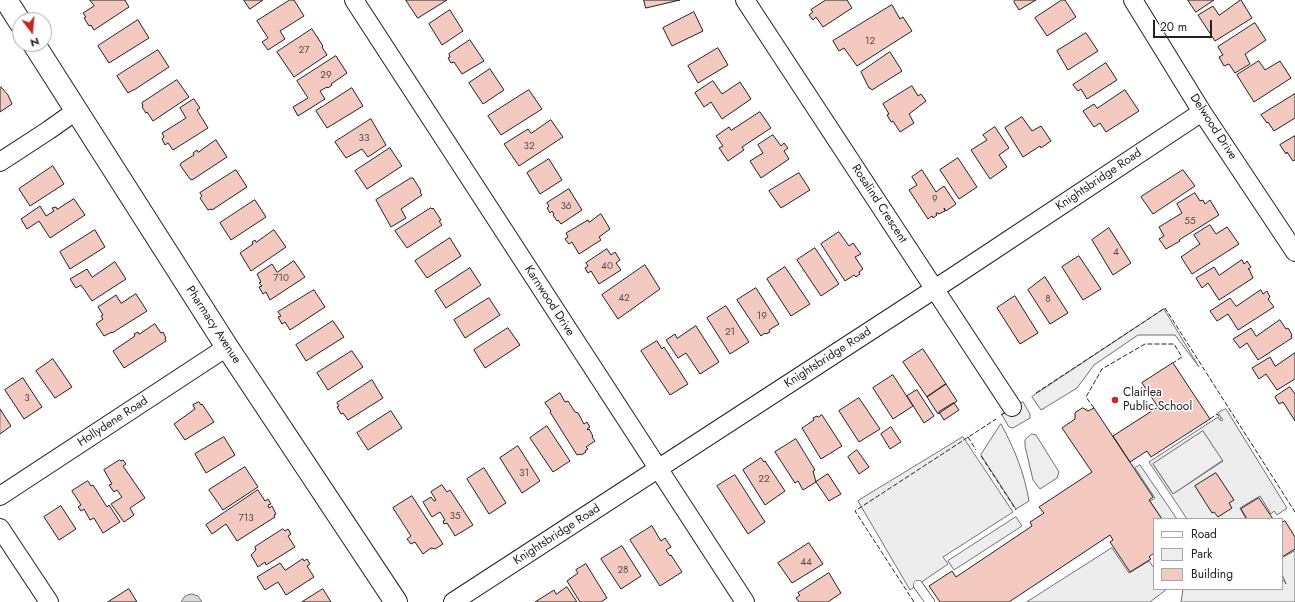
<!DOCTYPE html>
<html>
<head>
<meta charset="utf-8">
<style>
	body { margin:0 }
	#map { position:relative; width:1295px; height:602px; overflow:hidden; background:#fff; font-family:Jost,sans-serif }
	canvas { display:block }
	.legend { position:absolute; left:1153px; top:518px; width:130px; height:72px; box-sizing:border-box; background:#fff; border:1px solid #a7a7a7; margin:0; padding:5px 7px; list-style:none; font-size:12px; color:#222 }
	.legend li { display:flex; align-items:center; gap:8px; height:20px }
	.legend b { width:20px; border:1px solid #a7a7a7 }
	.north { position:absolute; left:12px; top:12px; width:40px; height:40px; box-sizing:border-box; background:#fff; border:1px solid #a7a7a7; border-radius:50%; rotate:164deg; font-size:11px; font-weight:700; line-height:16px; text-align:center; color:#222 }
	.north::after { content:''; display:block; margin:auto; width:14px; height:18px; background:#c62828; clip-path:polygon(50% 0,100% 100%,50% 72%,0 100%) }
	.scale { position:absolute; left:1153px; top:20px; width:59px; height:18px; box-sizing:border-box; border:2px solid #222; border-top:0; padding-left:5px; font-size:12px; line-height:14px; white-space:nowrap; color:#222; -webkit-text-stroke:3px #fff; paint-order:stroke }
</style>
</head>
<body>
<div id="map">
<canvas width="1295" height="602"></canvas>
<ul class="legend">
<li><b style="height:5px;background:#fff"></b>Road</li>
<li><b style="height:11px;background:#eee"></b>Park</li>
<li><b style="height:11px;background:#f3c9c0"></b>Building</li>
</ul>
<div class="north">N</div>
<div class="scale">20 m</div>
</div>
<script>
const ctx = document.querySelector('canvas').getContext('2d');
ctx.lineJoin = 'round';
function fill(path, color) {
  ctx.fillStyle = color;
  ctx.fill(path, 'evenodd');
}
function stroke(path, color, width, dash) {
  ctx.strokeStyle = color;
  ctx.lineWidth = width;
  ctx.lineCap = dash ? 'butt' : 'round';
  ctx.setLineDash(dash || []);
  ctx.stroke(path);
}
function label(font, color, halo, rows, align = 'center') {
  ctx.font = font + ' Jost,sans-serif';
  ctx.lineWidth = 3;
  ctx.setLineDash([]);
  ctx.textBaseline = 'middle';
  ctx.strokeStyle = halo;
  ctx.fillStyle = color;
  for (const [text, x, y, turn = 0] of rows) {
    ctx.save();
    ctx.translate(x, y);
    ctx.rotate((+turn || 0) * Math.PI / 180);
    ctx.textAlign = isNaN(turn) ? turn : align;
    if (halo) ctx.strokeText(text, 0, 0);
    ctx.fillText(text, 0, 0);
    ctx.restore();
  }
}
const green = new Path2D(`
	M1164,309L1199,367L1175,335H1138L1094,365L1077,388L1041,410L1032,397Z
	M1023,402L1030,414V418L1013,428L1009,427L1002,415Z
	M1001,424C1015,450 1024,472 1029,501L1016,509L981,455Z
	M1203,431L1223,460L1173,494L1153,464Z
	M1032,434L1036,435L1059,472L1057,478L1040,489L1033,480L1025,446V440Z
	M1016,517L1022,526L954,570L948,561Z
	M1295,551V602H1181L1183,589H1282V578L1286,584L1282,574V558Z`);
fill(green, '#eee');
stroke(green, '#6f6f6f', 1);
const parking = new Path2D(`
	M1226,409L1287,508L1277,515L1274,511L1271,514L1260,496L1240,508L1246,519H1187L1149,462L1218,417L1221,421L1223,420L1218,413ZM1203,431L1223,461L1173,494L1153,464Z
	M963,437L1013,512L943,557L948,564L910,590L858,501Z
	M1140,465L1177,519H1162L1150,501L1155,498L1135,468Z
	M1112,548L1129,573L1149,561L1154,568V589H1167L1150,602H1027Z`);
fill(parking, '#ededed');
stroke(parking, '#6f6f6f', 1);
const water = new Path2D(`
	M192,594L198,596L202,602H181L185,596Z`);
fill(water, '#d9d9d9');
stroke(water, '#6f6f6f', 1);
const building = new Path2D(`
	M90,0H125L129,7L94,30L91,25L89,26L84,18L86,17L83,13L94,6Z
	M244,0H263L250,9Z
	M290,0H294L304,16L280,31L285,39L268,50L262,42L268,38L257,21Z
	M406,0H447L418,18Z
	M644,0H680L646,8Z
	M826,0H847L852,8L823,27L816,17L813,20L809,15L813,12L811,10Z
	M1015,0H1036L1019,10L1014,2Z
	M1062,0H1065L1076,17L1047,36L1035,18Z
	M1188,0H1214L1196,12Z
	M1241,0L1252,18L1215,41L1198,15L1213,6L1219,15Z
	M892,5L900,19L903,17L912,31L857,66L844,48L839,51L833,41Z
	M450,10L463,31L442,45L429,24Z
	M694,12L703,31L672,46L663,28Z
	M138,20L149,38L109,63L98,46Z
	M1255,23L1266,40L1245,54L1250,64L1235,73L1229,64L1224,66L1219,57L1223,55L1218,47Z
	M312,29L323,46L322,47L327,55L294,77L277,52Z
	M1086,33L1098,51L1068,70L1057,51Z
	M470,40L484,61L462,74L454,62L451,63L448,58L450,57L449,54Z
	M718,48L728,65L698,83L688,66Z
	M158,50L169,67L134,90H133L128,93L117,76Z
	M890,52L902,71L872,90L870,88H869L861,72Z
	M336,56L347,73L331,84L332,85L328,88L327,87L320,91L325,99L298,116L293,107L308,98L297,81Z
	M1259,61L1265,70L1280,61L1291,78L1254,102L1237,75Z
	M1106,63L1117,80L1087,99L1081,89L1078,91L1073,85Z
	M490,69L504,90L483,104L469,83Z
	M177,80L189,97L153,121L147,112L146,113L142,107L143,106L142,103Z
	M713,81L722,94L740,82L751,99L722,119L711,102L704,107L695,93Z
	M912,86L918,96L921,94L926,101L909,114L914,123L900,132L893,121L891,122L887,115L889,114L883,104Z
	M1,87L8,95L12,104L0,112V88Z
	M352,88L363,106L327,128L316,111Z
	M529,90L542,109L501,135L488,116Z
	M1125,90L1139,111L1106,132L1100,123L1094,127L1083,111L1094,104L1097,108Z
	M1295,94V118L1274,131L1268,122L1267,123L1261,115Z
	M194,99L200,108L197,110L208,128L173,150L168,143L165,145L162,139L164,137L162,133L186,118L180,108Z
	M760,112L771,128L742,147L744,150L728,161L719,148L723,146L716,136L729,127L731,130Z
	M1022,117L1032,131L1041,126L1051,141L1041,148L1040,146L1023,157L1005,128Z
	M371,119L386,145L368,157L362,149L346,158L335,142Z
	M551,120L563,137L519,166L504,144L528,129L531,133Z
	M995,127L1009,148L999,155L1007,167L990,179L971,150L987,140L983,135Z
	M773,135L781,146L784,143L788,148L784,151L789,159L761,178L750,161L763,153L758,145Z
	M1295,136V160L1293,161L1287,152L1286,154L1280,145Z
	M216,140L227,157L192,180L190,179L180,165L181,163L194,155L193,153L197,150L198,152Z
	M390,148L402,166L367,189L355,171Z
	M958,158L977,187L959,199L940,170Z
	M549,159L562,180L540,194L527,173Z
	M53,166L64,184L30,206L19,189Z
	M236,170L247,187L212,210L211,209L208,210L200,198L202,196L200,193Z
	M922,170L936,192L944,186L956,204L946,211L944,208L945,211L939,214L938,213H936L937,215L933,218L932,216L928,219L909,190L917,185L912,177Z
	M1183,170L1195,186L1153,214L1141,197Z
	M799,173L810,190L781,208L769,191Z
	M411,178H413L421,191L420,192L422,195L401,209L406,218L391,227L376,200Z
	M569,189L582,210L561,224L558,220L557,221L553,215L554,214L552,211L550,213L547,208L549,206L547,203Z
	M1195,193L1200,201L1203,200L1205,204L1210,200L1219,215L1179,240L1180,241L1166,249L1159,239L1164,236L1159,227L1182,213L1177,204Z
	M74,199L85,215L50,238L39,221L27,229L21,219L40,206L46,216L54,211L52,208L56,207L57,209Z
	M255,200L266,217L231,240L220,223Z
	M431,208L432,209L433,208L441,220L439,221L442,225L407,248L395,231Z
	M601,214L610,229L599,237L601,240L579,254L572,242L569,244L565,239L568,237L566,233L588,220L589,222Z
	M1210,225L1216,234L1227,227L1239,244L1192,274L1181,257L1200,244L1194,235Z
	M1109,228L1131,263L1113,275L1092,240Z
	M95,230L105,247L70,269L60,252Z
	M274,230L286,247L251,271L240,253L253,244L252,242L255,240L256,242Z
	M839,232L849,246L853,243L861,254L855,257L863,269L859,272L860,274L856,277L854,275L845,281L821,244Z
	M450,238L461,256L427,278L415,261Z
	M815,248L839,284L821,296L797,260Z
	M607,249L611,255L615,252L620,260L616,263L621,270L599,284L591,271L588,273L585,268L588,266L586,263Z
	M1079,256L1101,289L1083,300L1062,267Z
	M1242,260L1244,264L1247,261L1251,267L1248,269H1249L1253,278L1219,300L1208,283L1202,288L1196,278L1214,267L1219,275Z
	M294,261L305,277L270,300L266,292L263,294L259,287L262,286L259,283L261,282L257,274L272,264L277,272Z
	M115,262L126,279L92,301L81,285L76,288L70,279L87,269L92,277Z
	M645,265L660,289L618,319L602,295Z
	M785,267L810,304L791,316L767,279Z
	M470,268L481,285L446,308L435,291Z
	M1045,277L1068,313L1050,324L1028,290Z
	M756,288L779,324L769,330L770,332L766,334L765,333L761,336L737,300Z
	M314,290L325,307L290,330L285,322L282,324L278,317L281,316L278,312Z
	M1261,290L1263,294L1267,291L1270,297L1268,299L1274,307L1238,330L1228,314L1217,321L1210,311L1230,298L1236,306Z
	M136,294L147,311L112,333V332L104,336L96,324L103,319L101,316L103,315L98,307L116,295L121,303Z
	M1015,296L1038,333L1020,344L997,308Z
	M489,298L500,315L465,338L454,320Z
	M726,306L749,342L730,354L707,318Z
	M1280,320L1286,329L1288,328L1292,335L1291,336L1292,338L1258,360L1247,343L1240,348L1233,339L1251,328L1256,336Z
	M333,321L344,337L306,361L296,345Z
	M155,324L161,333L163,332L166,338L165,339L166,341L124,368L113,351L135,336L134,334L138,332L139,334Z
	M696,326L719,362L700,374L686,353L678,358L666,340L675,334L677,338Z
	M508,328L520,345L485,368L474,350Z
	M657,341L662,349L664,347L688,384L670,395L641,351Z
	M923,349L946,384L927,397L903,362Z
	M352,351L363,367L328,390L317,373Z
	M1295,353V379L1277,390L1266,374L1259,379L1252,368L1270,357L1275,366Z
	M53,359L72,387L55,398L36,371Z
	M1173,363L1210,419L1151,457L1147,451L1130,462L1113,436L1158,407L1142,383Z
	M893,375L913,406L893,419L873,388Z
	M23,378L42,407L24,419L5,390Z
	M372,380L383,398L348,420L343,413L341,414L337,407L339,406L337,403Z
	M946,384L957,401L938,414L927,397Z
	M1290,387L1295,394V421L1283,402L1279,404L1275,397Z
	M917,390L934,416L924,423L907,396Z
	M560,393L565,402L568,401L575,412L578,413L584,424L587,422L590,427L587,429L588,430L589,429L593,436L592,437L595,441L586,447L588,449L585,451L586,452L581,455L580,454L577,455L550,412L551,411L545,403Z
	M859,398L880,429L859,442L839,411Z
	M199,402L201,405L202,404L214,422L185,440L174,424L195,409L193,405Z
	M954,403L959,410L944,420L939,412Z
	M1083,408L1088,411L1094,408L1153,497L1149,500L1162,519H1154V553L1149,557L1151,559L1130,572L1110,542L1113,540L1110,535L1009,602H940L929,586L952,571L956,577L1032,526L1030,522L1044,513L1039,507L1092,472L1062,428L1075,419V413Z
	M0,409L11,426L0,434Z
	M391,411L402,428L368,450L357,433Z
	M822,415L842,446L821,459L802,428L814,420L813,418L817,416L818,417Z
	M547,426L570,461L553,472L530,438Z
	M891,427L901,442L890,449L881,434Z
	M224,437L235,455L206,473L195,454Z
	M796,439L815,470L813,471L816,482L803,490L798,481L795,483L775,452Z
	M518,446L540,481L522,493L500,458Z
	M857,450L869,467L859,474L848,457Z
	M761,458L764,462L765,461L785,491L765,505L743,470Z
	M120,460L121,461L123,460L126,464L123,466L145,498L130,508L134,515L124,522L111,504L122,497L117,490L114,492L109,485L112,484L104,470Z
	M245,467L258,487L223,510L209,490Z
	M484,468L506,503L489,514L467,479Z
	M1216,473L1234,500L1229,503L1232,508L1218,517L1214,512L1212,513L1195,486Z
	M828,474L841,494L829,501L816,482Z
	M735,475L765,522L748,534L717,486Z
	M88,481L91,486L93,485L107,507L109,505L120,522L103,533L94,518L90,520L84,509L81,511L78,507L81,505L72,491Z
	M442,485L447,492L450,490L473,525L455,536L447,523L444,524L443,521L445,520L440,512L432,517L423,502L431,497L434,501L436,500L431,492Z
	M258,490L265,501L268,499L271,504L268,505L269,508L272,506L276,514L274,515L275,517L237,541L226,524L212,534L206,525Z
	M412,496L443,544L435,549L431,548L423,554L415,542L411,544L407,539L411,536L393,508Z
	M1259,498L1273,519H1247L1241,509Z
	M61,506L76,529L59,540L44,517Z
	M1285,521L1295,537V549L1282,557V523Z
	M652,526L661,541L665,538L671,547L666,550L670,556L671,555L682,572L660,586L630,540Z
	M283,529L285,531L288,529L291,534L288,536L295,547L266,565L265,562L258,567L251,555L256,550L255,547Z
	M809,543L823,564L792,583L778,563Z
	M622,546L641,576L621,589L601,559Z
	M303,559L304,561L307,559L310,564L307,566L314,577L286,595L278,582L265,590L257,577L280,563L285,570Z
	M586,564L607,598L601,602H580L567,581L578,573L576,570Z
	M829,573L841,593L828,602H799L796,598L800,595L798,593Z
	M567,587L577,602H535L554,590L556,594Z
	M129,589L137,602H108Z
	M323,589L331,602H302Z`);
fill(building, '#f3c9c0');
stroke(building, '#222', 1);
const service = new Path2D(`
	M918,585L930,602`);
const minor = new Path2D(`
	M354,0L745,602
	M745,0L1012,407
	M1133,0L1202,112L1295,252
	M0,162L49,130L77,110
	M0,496L227,347
	M0,528L49,602
	M453,602L953,277L1202,112`);
const tertiary = new Path2D(`
	M6,0L20,22
	M34,44L227,347L396,602`);
stroke(service, '#222', 10);
stroke(minor, '#222', 20);
stroke(tertiary, '#222', 24);
stroke(service, '#fff', 9);
stroke(minor, '#fff', 18);
stroke(tertiary, '#fff', 22);
stroke(new Path2D(`
	M1036,393L1165,308L1295,512
	M1094,408L1086,397L1102,369L1145,344H1174L1182,357L1173,363
	M1001,415L1007,411
	M1210,419L1217,414L1221,419
	M968,437L976,450
	M981,456L1016,510
	M914,602L855,511L996,419`), '#222', 1, [5, 2]);
for (const [x, y, r, color] of [
	[1115,400,4,"#c62828"]
]) {
  const dot = new Path2D();
  dot.arc(x, y, r, 0, 2 * Math.PI);
  ctx.fillStyle = color;
  ctx.fill(dot);
  stroke(dot, '#fff', 1.5);
}
label('10px', '#564c4a', null, [
	["12",870,42],
	["27",304,51],
	["29",326,76],
	["33",364,139],
	["32",529,147],
	["9",935,200],
	["36",566,207],
	["55",1190,222],
	["4",1116,253],
	["40",607,267],
	["710",281,279],
	["42",624,299],
	["8",1048,300],
	["19",762,317],
	["21",730,333],
	["3",27,399],
	["31",524,474],
	["22",764,480],
	["35",455,517],
	["713",246,519],
	["44",806,563],
	["28",623,571]
]);
label('12px', '#222', '#fff', [
	["Delwood Drive",1213,127,57],
	["Knightsbridge Road",1099,180,-34],
	["Rosalind Crescent",879,204,57],
	["Karnwood Drive",549,301,57],
	["Pharmacy Avenue",213,325,57],
	["Knightsbridge Road",828,358,-33],
	["Hollydene Road",113,422,-33],
	["Knightsbridge Road",557,535,-33]
]);
label('12px', '#222', '#fff', [
	["Clairlea",1123,393],
	["Public School",1123,407]
], 'left');
</script>
</body>
</html>
